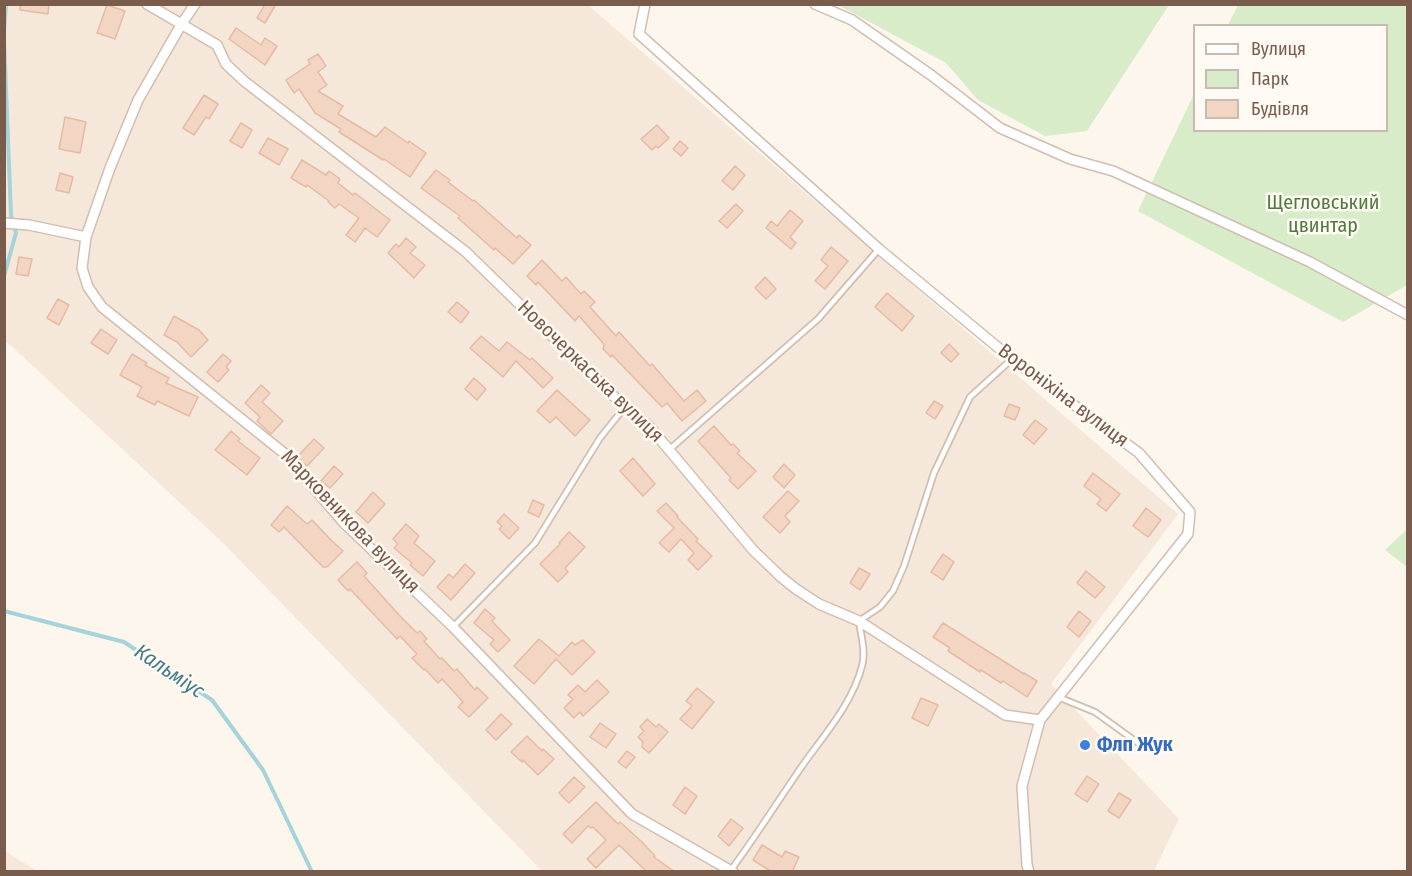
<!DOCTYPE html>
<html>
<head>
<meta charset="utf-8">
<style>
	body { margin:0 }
	#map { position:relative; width:1412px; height:876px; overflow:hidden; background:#fdf6ec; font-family:"Fira Sans Condensed",sans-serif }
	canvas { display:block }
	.frame { position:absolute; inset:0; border:6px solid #7a5c4d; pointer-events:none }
	.legend { position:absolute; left:1193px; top:24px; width:195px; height:108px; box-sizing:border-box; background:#fffaf3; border:2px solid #cabbb1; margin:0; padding:8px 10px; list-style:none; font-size:18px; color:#7a5c4d }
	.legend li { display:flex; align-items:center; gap:12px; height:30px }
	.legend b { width:30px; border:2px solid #cabbb1 }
</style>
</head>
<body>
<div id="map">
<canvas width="1412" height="876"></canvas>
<div class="frame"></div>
<ul class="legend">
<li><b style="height:8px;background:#fff"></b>Вулиця</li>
<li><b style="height:16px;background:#d8ecc9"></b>Парк</li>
<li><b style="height:16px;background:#f3d5c3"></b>Будівля</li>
</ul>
</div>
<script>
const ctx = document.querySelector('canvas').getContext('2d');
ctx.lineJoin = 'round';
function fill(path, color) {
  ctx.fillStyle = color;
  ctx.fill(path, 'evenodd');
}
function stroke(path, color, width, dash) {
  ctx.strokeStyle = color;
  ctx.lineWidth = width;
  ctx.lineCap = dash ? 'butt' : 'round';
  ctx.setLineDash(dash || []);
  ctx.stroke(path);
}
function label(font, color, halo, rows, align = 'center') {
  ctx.font = font + ' "Fira Sans Condensed",sans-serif';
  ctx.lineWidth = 5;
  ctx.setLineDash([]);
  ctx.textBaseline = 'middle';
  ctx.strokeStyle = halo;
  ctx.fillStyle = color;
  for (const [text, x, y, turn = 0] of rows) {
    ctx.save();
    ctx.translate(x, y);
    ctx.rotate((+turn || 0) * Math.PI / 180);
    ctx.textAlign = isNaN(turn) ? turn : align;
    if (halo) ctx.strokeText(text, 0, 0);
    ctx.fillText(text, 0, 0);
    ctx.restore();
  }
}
fill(new Path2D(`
	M4,5H588L1178,514L1051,684L1179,819L1154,871H542L222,542L7,342H5Z
	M4,851H5L37,871H5Z`), '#f5e8da');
fill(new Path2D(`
	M838,5H1169L1087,131L1045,136L978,100L946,63Z
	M1238,5H1407V285L1343,322L1138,211L1194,94V130H1386V26L1228,25Z
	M1407,529V567L1385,550Z`), '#d8ecc9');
stroke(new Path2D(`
	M4,33L6,4
	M4,39L11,215L16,233L4,276
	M4,611L124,642L212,700L263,770L312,872`), '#a5d3da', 4);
const building = new Path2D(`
	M20,4H49L48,14L20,10Z
	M265,4H276L265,23L257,18Z
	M107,5L125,11L115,39L97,33Z
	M236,28L261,45L265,38L277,46L265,65L229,39Z
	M318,54L326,66L318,72L327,85L318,91L343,106L338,114L376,137L385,127L408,143L409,141L426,153L410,177L384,159L383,160L339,132L341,129L315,113L299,89L294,93L286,80L310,64L308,60Z
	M204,95L218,104L209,119L206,117L194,135L183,128Z
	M65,117L86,122L80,153L59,149Z
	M241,123L252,130L242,148L230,141Z
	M657,125L669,138L658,148L656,146L652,150L641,139Z
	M268,138L288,149L279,165L259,153Z
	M680,141L688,148L681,156L673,149Z
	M302,160L326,175L329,171L340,179L338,183L353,195L355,193L390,220L377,237L365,228L355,242L346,235L359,218L339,204L335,208L328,202L329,201L307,185L306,187L291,178Z
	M735,166L745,175L733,190L722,181Z
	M436,170L450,180L448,182L473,201L474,200L517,238L519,235L531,245L513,264L495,248L494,250L458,218L460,216L421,188Z
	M60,173L73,177L69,193L56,190Z
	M736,204L743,211L727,228L719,221Z
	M790,210L803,221L790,237L796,243L791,249L766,228L771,221L777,226Z
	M406,238L416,247L410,253L425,265L414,278L388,253L396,244L399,247Z
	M831,247L848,261L825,289L815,281L828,266L821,260Z
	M19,257L32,259L28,276L16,274Z
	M542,260L562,281L566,277L581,294L584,291L595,302L590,307L616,336L619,332L650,366L652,364L684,401L697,390L706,401L682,421L667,403L662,407L612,355L611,357L603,349L604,346L603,343L579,316L575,321L538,282L536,285L527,276Z
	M765,277L776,289L766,299L755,288Z
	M887,293L914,316L902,331L875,307Z
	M58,299L69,305L59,325L47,318Z
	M457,302L469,312L461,323L448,312Z
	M174,316L199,330L208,340L191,357L177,342L164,335Z
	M101,329L117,340L108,354L91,343Z
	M481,336L499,351L507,342L530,360L532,358L553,378L543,388L516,361L503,377L470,348Z
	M949,344L959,354L951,362L941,353Z
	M132,354L147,363L145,365L169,378L166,383L198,397L189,416L157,401L155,405L137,396L142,387L120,375Z
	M223,354L231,361L226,367L229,370L218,382L207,372Z
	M474,378L486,389L477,400L465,389Z
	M261,385L270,393L262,402L283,421L271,434L257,421L260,417L245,403Z
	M557,390L590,420L575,436L556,417L550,423L537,411Z
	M934,401L943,406L935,419L926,413Z
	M1009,404L1020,408L1015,420L1004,416Z
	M1035,420L1047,429L1034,444L1023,435Z
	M714,426L731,445L733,444L740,451L737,453L756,471L738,489L729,480L731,478L698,441Z
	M231,431L240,439L238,441L260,458L247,475L215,450Z
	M314,439L324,448L307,466L297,457Z
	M633,458L655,484L643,496L620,471Z
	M784,464L795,475L784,488L773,477Z
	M334,466L343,474L330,488L321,481Z
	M1093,473L1120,494L1106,511L1097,504L1101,499L1084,486Z
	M788,491L799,501L785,516L790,522L780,533L763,517Z
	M373,492L385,504L368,523L356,512Z
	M533,500L544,505L539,517L528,512Z
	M666,503L678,516L677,517L698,539L696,541L712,556L698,570L688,560L694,553L681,539L669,552L659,543L674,528L657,511Z
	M287,506L307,524L312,520L332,541L343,551L327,567H323L284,527L279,532L271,525Z
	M1146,508L1161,520L1148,537L1133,526Z
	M504,514L519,528L509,539L499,529L502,526L497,522Z
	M406,524L419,536L414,543L435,561L423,576L410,565L412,563L394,548L398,544L393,539Z
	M569,532L585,547L565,568L568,572L558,582L540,564L560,544L559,543Z
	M943,554L954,562L943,580L931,572Z
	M357,562L367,573L364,576L399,615L417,633L420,631L427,639L424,641L440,659L442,658L454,671L457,669L475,690L477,687L488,698L469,717L458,707L463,702L442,679L438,683L425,669L424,670L412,658L417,654L400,636L397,639L350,589L348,591L338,580Z
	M465,564L475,573L451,600L437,587L449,574L453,578Z
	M859,568L870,574L860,590L850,583Z
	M1086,571L1105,587L1095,598L1077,583Z
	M485,609L495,618L492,621L510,640L498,652L490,644L494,640L474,623Z
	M1079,611L1091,621L1079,637L1067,627Z
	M943,623L1024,674V673L1037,681L1027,697L1003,681L1001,683L981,670L980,672L948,651L950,648L933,637Z
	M539,639L559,656L572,642L575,645L583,640L595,652L572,675L556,659L534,684L514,666Z
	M597,680L609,692L583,716L580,712L574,718L564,708L573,699L568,695L578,685L585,692Z
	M697,688L714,702L692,729L680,719L692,706L686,701Z
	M921,698L938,705L928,726L912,718Z
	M501,714L512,724L496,740L486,730Z
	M647,719L656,727L659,724L668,732L649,753L642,747L643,742L638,737L644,731L640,727Z
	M600,723L616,734L606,748L590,737Z
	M527,736L542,751L543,749L554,759L538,775L523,760L522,762L511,752Z
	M627,751L635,757L626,768L618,762Z
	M1087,776L1099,784L1087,802L1075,794Z
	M574,777L585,787L569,803L559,793Z
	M685,787L697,796L685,814L673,805Z
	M1119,793L1131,800L1119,818L1108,811Z
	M596,802L618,824L620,822L642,842L655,856L654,857L675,872H647L619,845L596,868L587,859L606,840L593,827L591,828L588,826L572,843L563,834Z
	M731,819L743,828L729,846L718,836Z
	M762,845L782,857L785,851L799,857L792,872H772L753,860Z`);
fill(building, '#f3d5c3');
stroke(building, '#e6bba3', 1.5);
const lane = new Path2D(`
	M670,449L818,319L879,249
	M453,627L535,543L600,438L624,408
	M1058,697L1095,712L1145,748
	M731,870C754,839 774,807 796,775C819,740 851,708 862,666C866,652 861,636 859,621L880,607L893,591L904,566L934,473L970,397L1012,359`);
const street = new Path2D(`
	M147,4L217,45L226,64L244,81L466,252L625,407L649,426L753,550L781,577L796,589L819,604L859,621L1005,715L1040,720
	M645,4L639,34L879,249L1012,359L1139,453L1190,512L1188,534L1040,720L1022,786L1027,865L1029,872
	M815,4L852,20L931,75L1000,128L1070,159L1113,171L1310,262L1408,315
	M4,223L29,225L86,237L82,268L88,287L102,307L285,454L345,524L453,627L632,814L733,872
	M86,237L110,168L138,100L181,25L195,4`);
stroke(lane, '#d1beb0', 8);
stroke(street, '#d1beb0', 12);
stroke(lane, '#fff', 4.5);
stroke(street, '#fff', 9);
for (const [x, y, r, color] of [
	[1085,745,6,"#3f7fe0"]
]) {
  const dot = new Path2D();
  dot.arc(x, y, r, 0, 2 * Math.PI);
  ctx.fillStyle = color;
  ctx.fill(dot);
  stroke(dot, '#fffaf3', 2);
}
label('20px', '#537a41', '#fffaf3', [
	["Щегловський",1323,203],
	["цвинтар",1323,226]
]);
label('20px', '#7a5c4d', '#fffaf3', [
	["Новочеркаська вулиця",590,372,44],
	["Вороніхіна вулиця",1063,396,37],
	["Марковникова вулиця",350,522,46]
]);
label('bold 20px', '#366cbe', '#fffaf3', [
	["Флп Жук",1097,745]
], 'left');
label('italic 21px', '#437c86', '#fffaf3', [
	["Кальміус",169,672,34]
]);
</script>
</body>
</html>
